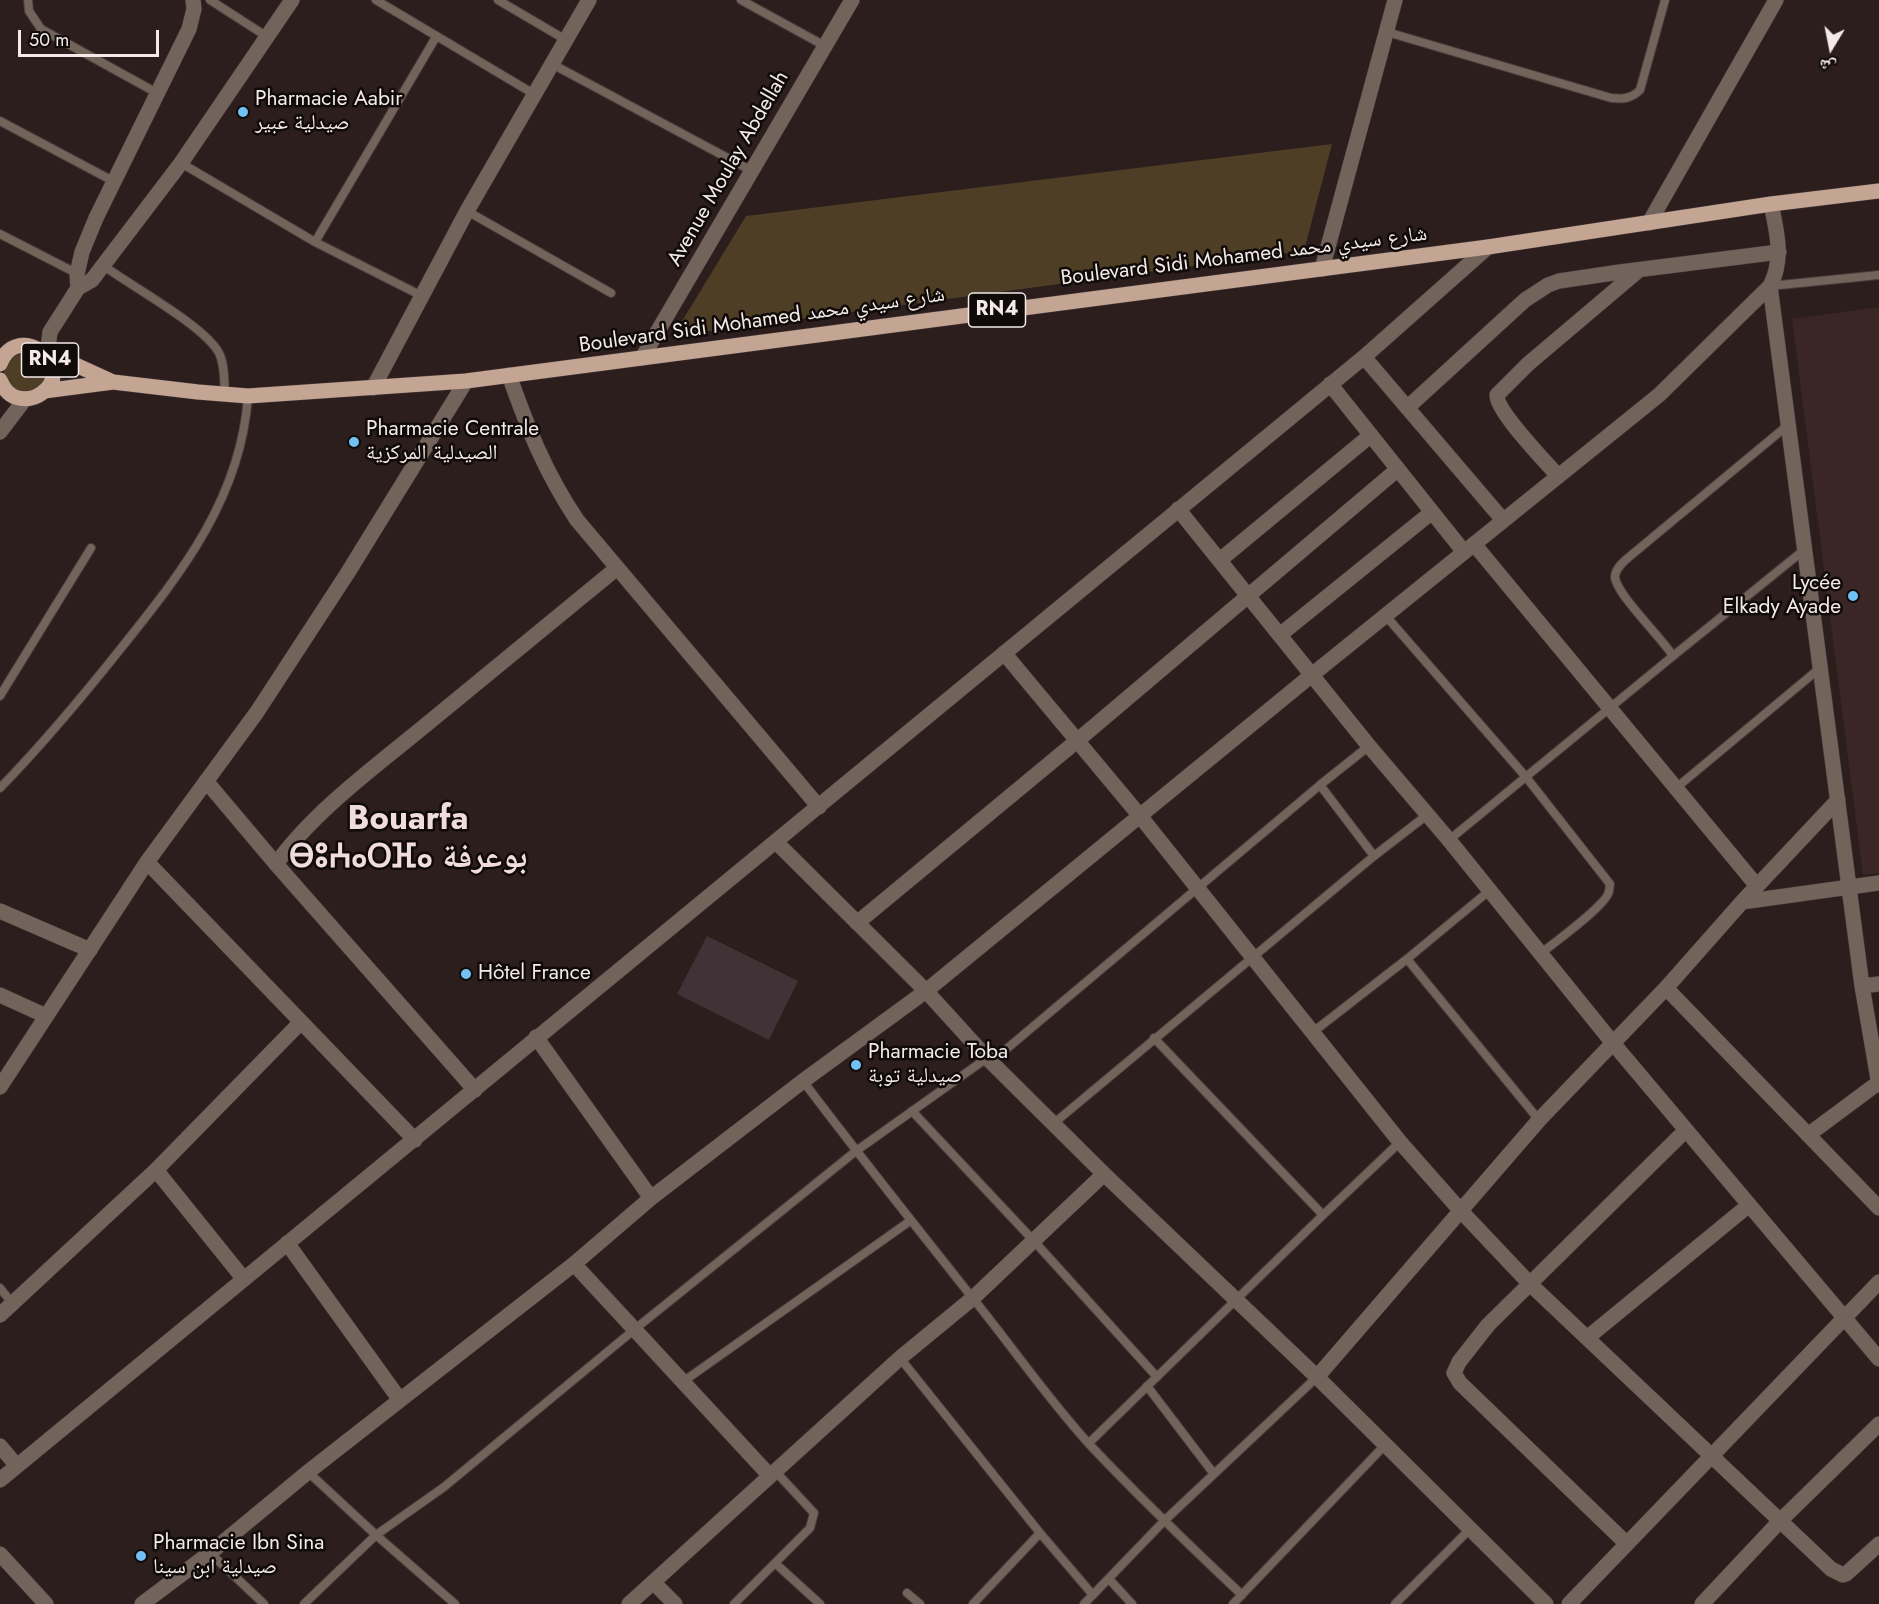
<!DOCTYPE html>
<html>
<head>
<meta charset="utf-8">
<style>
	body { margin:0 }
	#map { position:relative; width:1879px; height:1604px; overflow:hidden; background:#2b1e1d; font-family:Jost,"Noto Naskh Arabic",sans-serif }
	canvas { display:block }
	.north { position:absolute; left:1801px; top:18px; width:60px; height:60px; -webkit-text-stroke:4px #100a09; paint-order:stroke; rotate:190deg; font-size:16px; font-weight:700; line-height:24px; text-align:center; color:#f3eae9 }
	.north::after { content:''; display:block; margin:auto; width:21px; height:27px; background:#f3eae9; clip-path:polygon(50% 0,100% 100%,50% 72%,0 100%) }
	.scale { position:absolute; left:18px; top:30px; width:141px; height:27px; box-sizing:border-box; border:3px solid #f3eae9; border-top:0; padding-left:8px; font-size:18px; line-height:21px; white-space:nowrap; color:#f3eae9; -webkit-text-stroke:4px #100a09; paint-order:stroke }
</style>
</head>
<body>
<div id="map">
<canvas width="1879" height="1604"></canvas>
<div class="north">ش</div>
<div class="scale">50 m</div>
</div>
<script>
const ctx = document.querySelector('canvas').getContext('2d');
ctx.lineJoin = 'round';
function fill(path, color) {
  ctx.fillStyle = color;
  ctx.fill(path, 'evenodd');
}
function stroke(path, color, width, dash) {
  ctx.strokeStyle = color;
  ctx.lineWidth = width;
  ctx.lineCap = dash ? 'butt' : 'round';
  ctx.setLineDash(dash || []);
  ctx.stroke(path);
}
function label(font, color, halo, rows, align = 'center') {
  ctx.font = font + ' Jost,"Noto Naskh Arabic","Noto Sans Tifinagh",sans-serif';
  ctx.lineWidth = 5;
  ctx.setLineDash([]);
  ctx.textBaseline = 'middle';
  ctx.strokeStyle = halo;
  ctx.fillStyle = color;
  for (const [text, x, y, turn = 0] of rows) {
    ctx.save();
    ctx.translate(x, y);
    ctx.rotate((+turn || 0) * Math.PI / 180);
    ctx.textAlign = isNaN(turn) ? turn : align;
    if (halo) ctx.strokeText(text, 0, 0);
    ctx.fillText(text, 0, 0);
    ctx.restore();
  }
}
fill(new Path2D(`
	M1879,307V873L1863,875L1792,319Z`), '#3a2625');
fill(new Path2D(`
	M1332,144L1304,251L673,336L746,216Z
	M26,352L33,353L47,368V379L40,390L14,393C11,389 7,385 5,380C0,366 14,354 26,352Z`), '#4d3e25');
fill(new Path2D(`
	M707,936L798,981L769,1040L677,994Z`), '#403237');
const service = new Path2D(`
	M28,0L29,11L41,29L157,93
	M210,0L266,36
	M376,0L534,94
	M498,0L566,40
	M741,0L825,46
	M1387,32L1611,98C1623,99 1631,99 1640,90L1665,0
	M552,64L752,171
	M0,121L113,181
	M181,163L315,242L422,296
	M467,211L611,293
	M0,234L80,275
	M315,242L436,37
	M104,266C131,286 205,326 219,353C225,365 224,381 225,395
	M1770,286L1879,275
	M1385,615L1526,777L1610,884C1609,888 1610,891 1608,894C1602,908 1554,943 1540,954
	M1673,656L1804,550
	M0,696L91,548
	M1369,746L1320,785L1374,856
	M0,788C44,743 83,696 122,647C183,571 241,497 248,396
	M1676,788L1820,668
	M1449,840L1673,656C1663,639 1614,592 1615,576C1616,568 1623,562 1629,557L1788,425
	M1407,959L1539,1120
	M1313,1032L1407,959L1489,891
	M1154,1038L1323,1215
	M991,1062L1320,785
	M803,1081C858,1154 914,1224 971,1296C1011,1345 1047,1398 1090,1445C1139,1497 1190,1546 1242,1595
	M912,1111L1033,1240L1157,1377
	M1053,1124L1374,856L1427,815
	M0,1288L12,1303
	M900,1358L1040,1533L1093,1595
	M684,1381L910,1221
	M1147,1386L1214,1474
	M1089,1443L1323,1215L1400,1142
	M308,1472L376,1535L455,1604
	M210,1553L264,1604
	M775,1563L820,1604
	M1109,1579L1132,1604
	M907,1593L920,1604
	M304,1604L376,1535L444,1487L635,1329L856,1151L987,1058
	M734,1604L810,1528L814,1513L775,1471
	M973,1604L1040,1533
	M1084,1604L1164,1521L1317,1377
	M1233,1604L1385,1445
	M1395,1604L1470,1529`);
const minor = new Path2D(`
	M1771,204C1777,232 1784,260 1770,286L1862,986L1879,1085
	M1649,223L1776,0
	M1322,269L1395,0
	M78,288L92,280L181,163L292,0
	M47,356L50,332L78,288L77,274L82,252L96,218L189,29L194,9L193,0
	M1364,357L1503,520
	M642,358L852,0
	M509,375C528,429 545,472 577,520L819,807
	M1330,384L1464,552
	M373,388L467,211L589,0
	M1408,407L1525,300L1548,285L1559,281L1620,272L1779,252
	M0,432L25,399
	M1558,476C1546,462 1496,411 1497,395L1528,364L1639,270
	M1178,509L1369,746L1449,840L1612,1042L1879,1359
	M1474,544L1757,886
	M1220,560L1371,435
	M1281,634L1432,512
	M1004,653L1140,816L1400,1142L1460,1210L1530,1284L1831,1569L1843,1575L1846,1574L1879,1544
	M206,781L276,864L475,1090
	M776,842L926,991L987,1058L1104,1174L1317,1377L1546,1604
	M147,862L415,1140
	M276,864C312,814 368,772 416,733C483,678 550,623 617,568
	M1742,902L1879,883
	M0,911L90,950
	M857,923L1078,740L1398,469
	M1862,986L1879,984
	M1666,988L1879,1208
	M0,995L46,1016
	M536,1037L651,1198
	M0,1087L147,862L257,712L347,574L466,381
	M1808,1135L1878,1083
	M156,1170L243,1278
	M287,1243L400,1400
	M574,1264L770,1476
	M0,1315L156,1170L301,1022
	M1587,1338L1749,1205
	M1317,1377L1539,1120L1666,988L1742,902L1838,800
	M0,1446L17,1466
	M0,1480L1364,357L1488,247
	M1626,1543L1460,1383L1454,1373L1459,1362L1488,1325L1686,1130
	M0,1554L46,1604
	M653,1582L675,1604
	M142,1604L210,1553L308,1472L574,1264L651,1198L803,1081L926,991L1313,674L1659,395L1770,286
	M629,1604L900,1358L973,1298L1104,1174
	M1569,1604L1879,1282
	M1702,1604L1780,1521L1879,1424`);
const primary = new Path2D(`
	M49,358L78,366L113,382
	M0,364C17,319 78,366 42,393C34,399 24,400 15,397C7,394 3,387 0,380
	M44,391L113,382L198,392L248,396L466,381L1488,247L1771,204L1879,191`);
stroke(service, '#473b3a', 10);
stroke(minor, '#473b3a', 16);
stroke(primary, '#473b3a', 16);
stroke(service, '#72635b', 8);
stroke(minor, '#72635b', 15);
stroke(primary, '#c4a493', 15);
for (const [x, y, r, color] of [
	[243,112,6,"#72c1f5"],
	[354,442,6,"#72c1f5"],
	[1853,596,6,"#72c1f5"],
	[466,974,6,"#72c1f5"],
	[856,1065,6,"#72c1f5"],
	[141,1556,6,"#72c1f5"]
]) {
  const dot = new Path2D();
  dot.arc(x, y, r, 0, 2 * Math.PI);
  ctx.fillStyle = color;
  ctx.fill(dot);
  stroke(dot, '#100a09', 2);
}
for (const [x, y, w] of [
	[997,310,57],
	[50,360,57]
]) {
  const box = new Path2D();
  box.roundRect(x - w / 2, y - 17, w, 34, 4.5);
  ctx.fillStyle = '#100a09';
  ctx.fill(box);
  stroke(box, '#f3eae9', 1.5);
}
label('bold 20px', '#f3eae9', null, [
	["RN4",997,310],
	["RN4",50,360]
]);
label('21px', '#f3eae9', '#100a09', [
	["Pharmacie Aabir",255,100],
	["صيدلية عبير",255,124],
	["Pharmacie Centrale",366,430],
	["الصيدلية المركزية",366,454],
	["Lycée",1841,584,"right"],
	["Elkady Ayade",1841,608,"right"],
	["Hôtel France",478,974],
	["Pharmacie Toba",868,1053],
	["صيدلية توبة",868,1077],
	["Pharmacie Ibn Sina",153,1544],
	["صيدلية ابن سينا",153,1568]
], 'left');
label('21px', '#f3eae9', '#100a09', [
	["Avenue Moulay Abdellah",729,169,-60],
	["Boulevard Sidi Mohamed شارع سيدي محمد",1244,257,-7],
	["Boulevard Sidi Mohamed شارع سيدي محمد",762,321,-8]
]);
label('bold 33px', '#efdcdb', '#100a09', [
	["Bouarfa",408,821],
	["ⴱⵓⵄⴰⵔⴼⴰ بوعرفة",408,859]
]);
</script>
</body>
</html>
